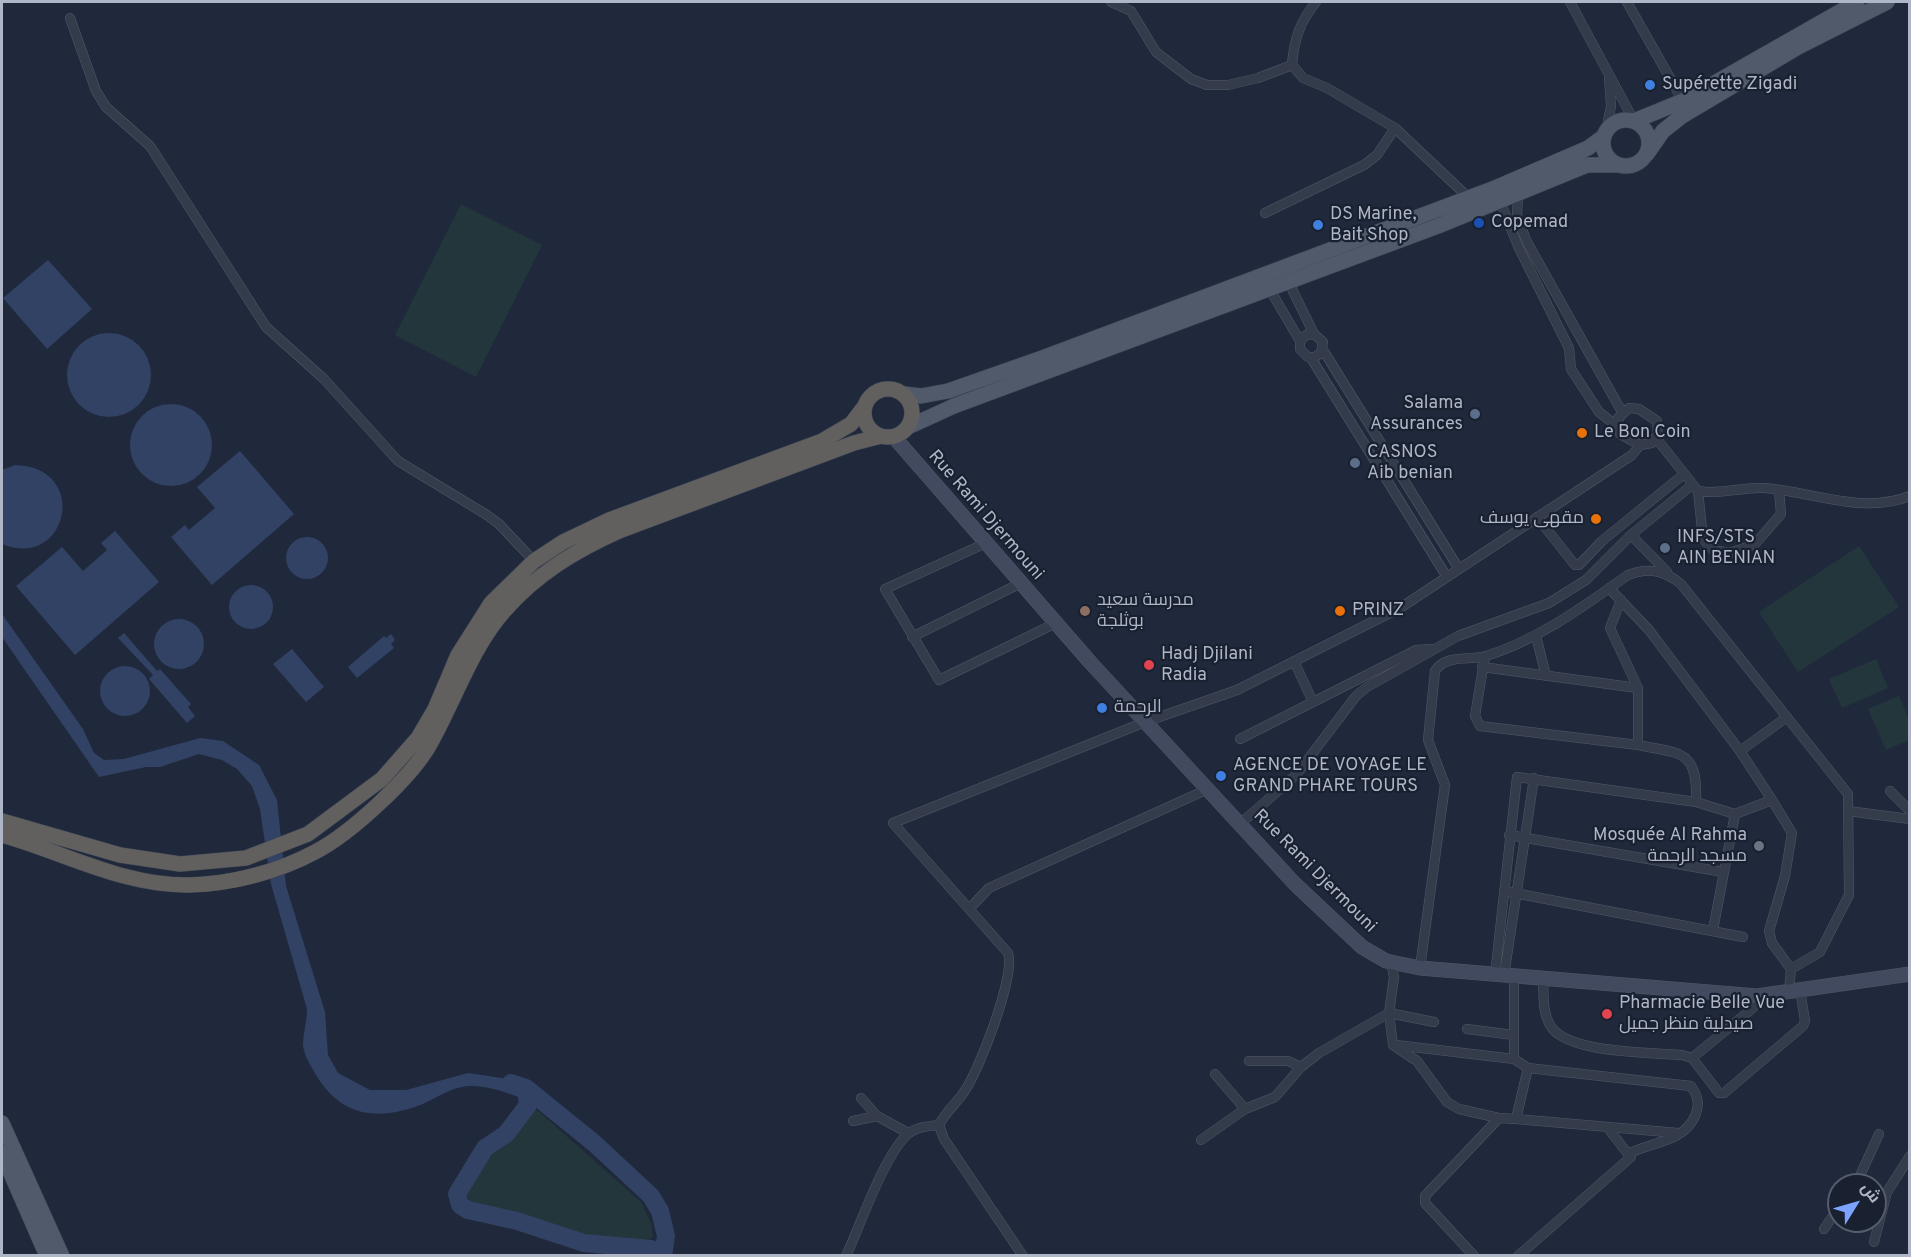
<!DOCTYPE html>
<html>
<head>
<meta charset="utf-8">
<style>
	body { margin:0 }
	#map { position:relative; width:1911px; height:1257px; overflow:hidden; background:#20293b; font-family:Overpass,Cairo,sans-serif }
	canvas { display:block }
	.frame { position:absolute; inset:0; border:3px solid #aeb6c7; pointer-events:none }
	.north { position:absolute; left:1827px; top:1173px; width:60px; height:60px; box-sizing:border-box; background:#192030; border:2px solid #555c6c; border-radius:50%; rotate:53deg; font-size:16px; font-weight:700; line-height:24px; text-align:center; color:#aeb6c7 }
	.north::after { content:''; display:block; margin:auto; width:21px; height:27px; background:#7ca3ff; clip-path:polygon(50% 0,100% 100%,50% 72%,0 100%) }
</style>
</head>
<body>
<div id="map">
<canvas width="1911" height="1257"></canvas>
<div class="frame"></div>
<div class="north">ش</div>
</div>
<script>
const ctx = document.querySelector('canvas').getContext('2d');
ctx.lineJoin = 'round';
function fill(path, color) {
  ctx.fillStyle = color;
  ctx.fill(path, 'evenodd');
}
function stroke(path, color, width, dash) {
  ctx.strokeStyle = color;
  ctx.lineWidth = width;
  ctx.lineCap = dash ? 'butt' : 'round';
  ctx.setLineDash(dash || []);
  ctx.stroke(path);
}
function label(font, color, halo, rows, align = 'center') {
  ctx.font = font + ' Overpass,Cairo,sans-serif';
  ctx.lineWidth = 4.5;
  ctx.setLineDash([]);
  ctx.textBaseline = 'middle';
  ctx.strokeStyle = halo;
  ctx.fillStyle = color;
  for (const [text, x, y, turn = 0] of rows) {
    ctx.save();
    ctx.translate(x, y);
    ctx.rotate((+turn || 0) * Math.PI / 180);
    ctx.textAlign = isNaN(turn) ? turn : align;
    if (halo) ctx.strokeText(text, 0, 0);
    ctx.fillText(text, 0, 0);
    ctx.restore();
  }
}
fill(new Path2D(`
	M461,204L542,245L476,377L395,335Z
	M1859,546L1899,607L1798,672L1759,612Z
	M1876,659L1888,688L1842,708L1829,679Z
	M1899,696L1909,720V740L1886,750L1868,709Z
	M531,1109L537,1110L641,1202L651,1223L653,1237C617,1257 511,1216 471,1205L467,1195L488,1150L510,1135Z`), '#22363c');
fill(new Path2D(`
	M48,260L92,309L47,349L3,298Z
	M67 375a42 42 0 1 1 84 0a42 42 0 1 1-84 0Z
	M130 445a41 41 0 1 1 82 0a41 41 0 1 1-82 0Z
	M240,451L294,514L212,585L171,537L185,525L189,530L215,508L197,487Z
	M15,465C91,467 68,571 2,544V470Z
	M115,531L159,582L75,655L16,586L62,547L83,571L107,550L101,543Z
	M286 558a21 21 0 1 1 42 0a21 21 0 1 1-42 0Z
	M229 607a22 22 0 1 1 44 0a22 22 0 1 1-44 0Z
	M2,614L83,729L94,753L104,760L124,759L200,738L223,741L259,765L277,800L286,886L325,1012L328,1055L338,1073L370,1090H406L468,1073L515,1080L526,1088L528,1101C509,1093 490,1086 470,1086C449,1087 433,1101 415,1107C372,1121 340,1114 316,1075C311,1066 304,1056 303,1045C303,1034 307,1021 307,1009L271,884L260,809L252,786L237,769L222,760L199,754L160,767H146L99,777L2,637Z
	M154 644a25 25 0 1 1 50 0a25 25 0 1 1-50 0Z
	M124,633L157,671L160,669L191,704L188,707L195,716L187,723L149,679L153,675L118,638Z
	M391,634L395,640L391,644L394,648L357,678L348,667L384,636L386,638Z
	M292,649L324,687L306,702L273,664Z
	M100 691a25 25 0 1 1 50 0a25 25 0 1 1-50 0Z`), '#324264');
stroke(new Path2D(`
	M511,1083L526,1088L528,1105L506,1134L485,1148L457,1194L460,1205L468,1210L517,1221L584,1243L651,1249L658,1256
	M526,1088L594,1143L651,1196L660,1211L666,1236L663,1256`), '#324264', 18);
const minor = new Path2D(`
	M1111,2L1131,11L1156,52L1191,79L1207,85H1228L1258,78L1292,65
	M1316,2C1300,22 1294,39 1292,65L1303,78L1327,88L1395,128L1469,198
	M1570,2L1634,121
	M1627,2L1683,101
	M70,18L96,91L106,107L150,146L266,327L324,379L398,461L487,515L499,524L534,561
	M1606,131L1611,106L1609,78
	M1518,193L1517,217L1527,242L1622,412
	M1500,201L1518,246L1569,348L1571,369L1599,412L1617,426
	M1265,213L1364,165L1377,155L1395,128
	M1288,281L1314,334L1323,342L1321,353L1315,357H1308L1300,349V341L1306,335L1314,334
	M1269,288L1300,341
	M1323,350L1459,569
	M1311,358L1447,577
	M1629,408L1639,409L1657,421L1658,434L1652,443L1640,445L1620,434L1618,418Z
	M1656,438L1698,491C1720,495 1741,487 1763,488C1811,491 1862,515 1910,496
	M1698,491L1703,539L1713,550L1730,553L1755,544L1781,514L1779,490
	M1537,517L1575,565H1579L1602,541L1684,474
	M1631,535L1692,485
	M986,543L885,589L939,680L1056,623
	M1609,588L1649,630L1740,751L1772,800
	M1621,600L1610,628L1638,688V745C1682,754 1698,750 1696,802L1735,814L1772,800L1792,833L1785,876L1769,931L1772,943L1791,969L1789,992
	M1536,636L1546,676
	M912,637L1021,583
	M1485,656L1475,716L1480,726L1638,745
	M1294,661L1313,702
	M1482,667L1638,688
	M1240,739L1416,650L1432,649
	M1740,751L1787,717
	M1890,791L1910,811
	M1848,811L1910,819
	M1240,824L1296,775L1356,696L1367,687L1458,636L1549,603L1586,580L1631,535L1667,572
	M1509,835L1723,872
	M1504,891L1743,937
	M969,909L989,888L1208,789
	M1713,930L1735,814
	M1420,968L1445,785L1428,740L1435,671C1446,654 1469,661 1486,656C1538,640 1584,606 1628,575C1648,567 1664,570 1681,584L1848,794L1849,895L1820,952L1791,969
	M1495,975L1517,777L1696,802
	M1504,976L1534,778
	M1514,977V1059
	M1543,980C1544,995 1542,1011 1550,1025C1566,1054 1651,1052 1682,1055L1692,1058L1719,1093H1724L1803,1026L1805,1021L1800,990
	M1434,1022L1389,1013L1393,1045L1417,1061L1447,1102L1459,1109L1499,1118L1516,1119L1528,1068L1691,1086C1698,1096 1700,1104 1695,1116C1684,1142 1651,1142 1628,1154L1631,1157L1518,1256
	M1467,1029L1514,1035
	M1396,1045L1514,1059L1528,1068
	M1692,1058L1753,1008L1757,996
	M1249,1061H1288L1301,1067
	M1215,1074L1245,1109
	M861,1098L877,1116L908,1133
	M1516,1119L1678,1133
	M853,1121L877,1116
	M1608,1128L1628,1154
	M1201,1140L1245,1109L1275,1097L1301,1067L1319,1053L1389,1013L1394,977L1391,962
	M1872,1185L1858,1180L1879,1134
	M1824,1229L1839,1207
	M1874,1242L1887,1192L1910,1156
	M846,1256C860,1226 885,1153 908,1134C916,1127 929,1126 939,1125
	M1023,1256L944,1139L939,1125C946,1111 956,1104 964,1092C979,1071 1016,975 1008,953L893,823L1145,722L1237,690L1400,608L1632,455L1640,445
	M1474,1256L1425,1203V1196L1499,1118`);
const secondary = new Path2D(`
	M894,437L1090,662L1295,884L1362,947L1386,961L1420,968L1757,996L1910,974`);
const primary = new Path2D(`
	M1603 143a23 23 0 1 1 46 0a23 23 0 1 1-46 0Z
	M1634,121L1683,101L1857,2
	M1647,154L1663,131L1682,116L1798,47L1887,2
	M904,394L921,396L948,391L1042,358L1495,188L1588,148L1603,137
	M908,427L954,406L1438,226L1587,165H1619
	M2,1123L62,1256
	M2,1153L47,1256`);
const trunk = new Path2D(`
	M864 413a24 24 0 1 1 48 0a24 24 0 1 1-48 0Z
	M2,821L120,855L180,864L246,858L308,834L382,779L418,738L435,709L458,655L491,603L534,561L563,542L609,520L822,441L851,424L864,407
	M2,835C63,852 123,886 189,885C231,884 278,872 315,852C350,834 411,778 430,744C455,700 471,648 505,610C538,573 575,551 619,531L854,443L881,436`);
stroke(minor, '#515969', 10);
stroke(secondary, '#515969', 15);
stroke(primary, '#3d4454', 16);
stroke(trunk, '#3e4656', 16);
stroke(minor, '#343b4b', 9);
stroke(secondary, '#414a5e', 14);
stroke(primary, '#515a6b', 15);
stroke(trunk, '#62605e', 15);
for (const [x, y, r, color] of [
	[1650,85,6,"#3f7fe0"],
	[1479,223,6,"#1a4fb4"],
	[1318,225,6,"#3f7fe0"],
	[1475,414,6,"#5c6f8a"],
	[1582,433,6,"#e8710a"],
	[1355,463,6,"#5c6f8a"],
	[1596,519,6,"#e8710a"],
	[1665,548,6,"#5c6f8a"],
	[1085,611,6,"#8d6e63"],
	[1340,611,6,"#e8710a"],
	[1149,665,6,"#e0444e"],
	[1102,708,6,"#3f7fe0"],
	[1221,776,6,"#3f7fe0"],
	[1759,846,6,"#6b7280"],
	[1607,1014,6,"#e0444e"]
]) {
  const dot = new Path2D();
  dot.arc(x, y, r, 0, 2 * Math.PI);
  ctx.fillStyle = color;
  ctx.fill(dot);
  stroke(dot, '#192030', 2);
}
label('18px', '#aeb6c7', '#192030', [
	["Supérette Zigadi",1662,85],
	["DS Marine,",1330,215],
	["Bait Shop",1330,236],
	["Copemad",1491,223],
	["Salama",1463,404,"right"],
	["Assurances",1463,425,"right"],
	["Le Bon Coin",1594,433],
	["CASNOS",1367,453],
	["Aib benian",1367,474],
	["مقهى يوسف",1584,519,"right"],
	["INFS/STS",1677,538],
	["AIN BENIAN",1677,559],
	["مدرسة سعيد",1097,601],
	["بوثلجة",1097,622],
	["PRINZ",1352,611],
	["Hadj Djilani",1161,655],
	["Radia",1161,676],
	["الرحمة",1114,708],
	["AGENCE DE VOYAGE LE",1233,766],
	["GRAND PHARE TOURS",1233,787],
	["Mosquée Al Rahma",1747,836,"right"],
	["مسجد الرحمة",1747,857,"right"],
	["Pharmacie Belle Vue",1619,1004],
	["صيدلية منظر جميل",1619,1025]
], 'left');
label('18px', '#aeb6c7', '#192030', [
	["Rue Rami Djermouni",985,516,49],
	["Rue Rami Djermouni",1314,872,45]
]);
</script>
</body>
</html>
